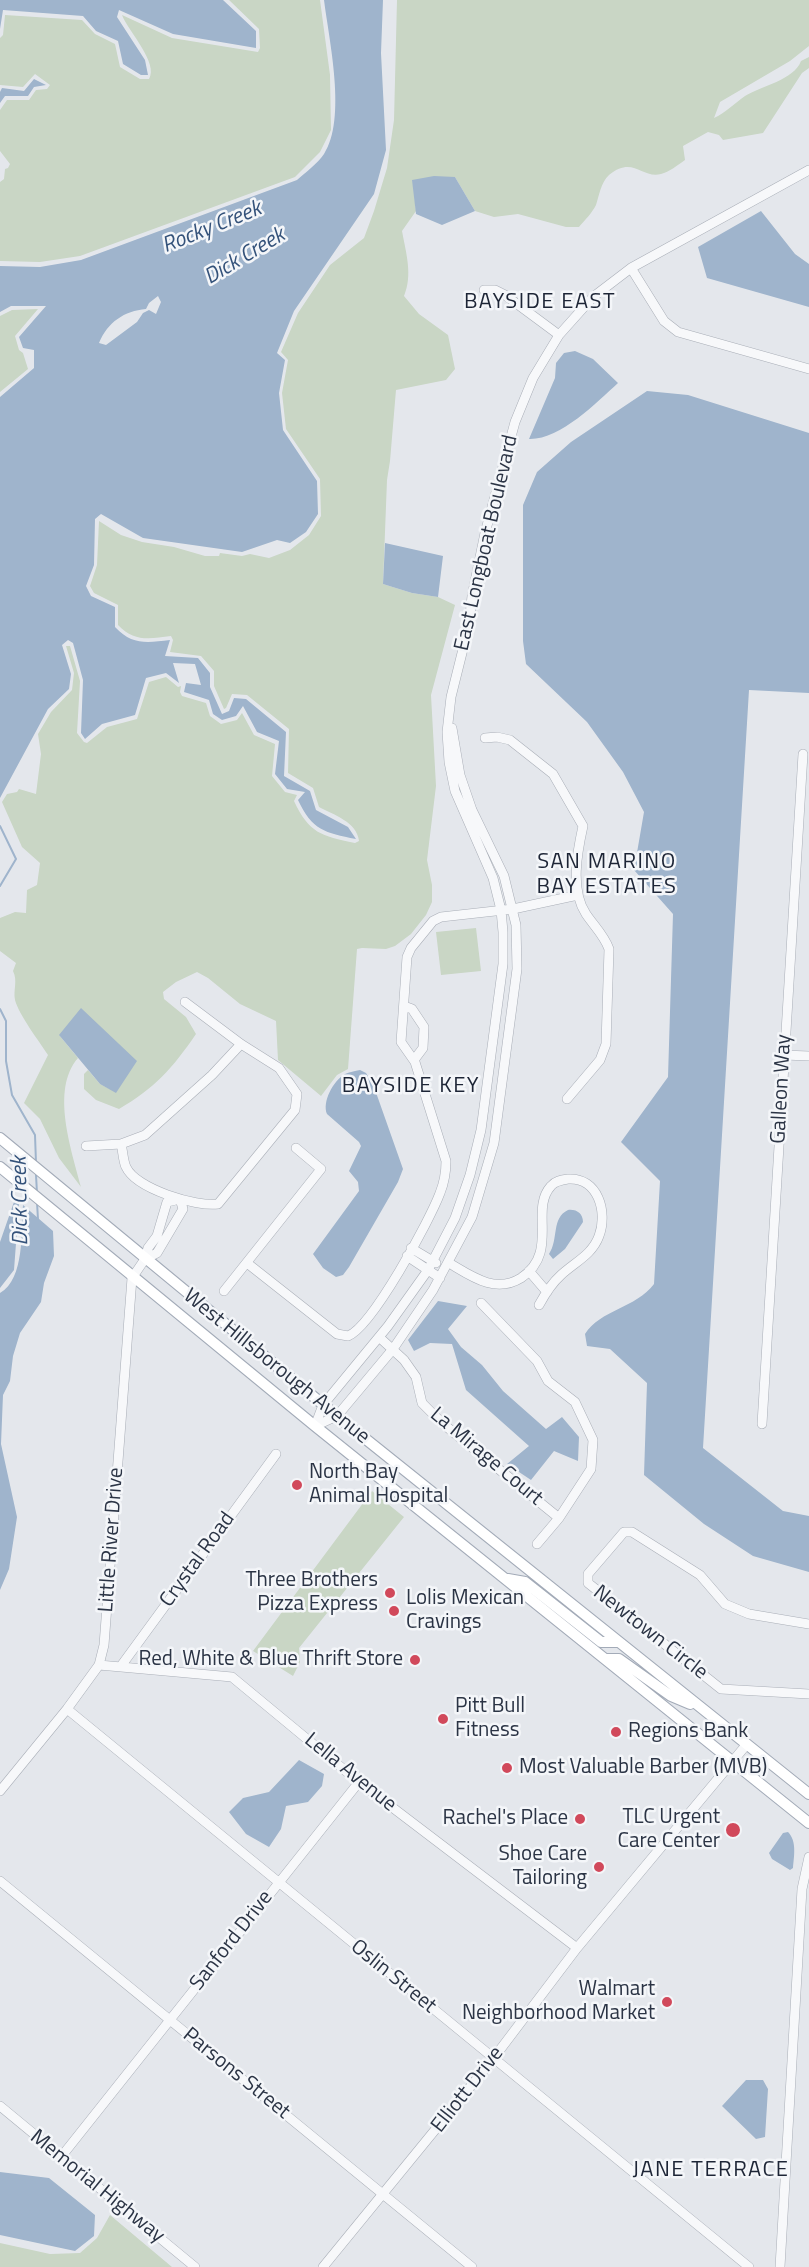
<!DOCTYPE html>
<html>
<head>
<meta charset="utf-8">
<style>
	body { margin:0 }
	canvas { display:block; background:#e4e7ec }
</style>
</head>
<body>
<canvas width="809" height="2267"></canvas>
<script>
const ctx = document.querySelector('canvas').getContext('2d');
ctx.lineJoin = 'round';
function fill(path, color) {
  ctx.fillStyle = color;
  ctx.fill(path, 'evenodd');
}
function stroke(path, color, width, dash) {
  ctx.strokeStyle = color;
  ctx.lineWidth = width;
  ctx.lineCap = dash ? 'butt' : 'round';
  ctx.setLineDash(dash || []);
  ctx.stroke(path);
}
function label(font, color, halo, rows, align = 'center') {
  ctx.font = font + ' "Titillium Web",sans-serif';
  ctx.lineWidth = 5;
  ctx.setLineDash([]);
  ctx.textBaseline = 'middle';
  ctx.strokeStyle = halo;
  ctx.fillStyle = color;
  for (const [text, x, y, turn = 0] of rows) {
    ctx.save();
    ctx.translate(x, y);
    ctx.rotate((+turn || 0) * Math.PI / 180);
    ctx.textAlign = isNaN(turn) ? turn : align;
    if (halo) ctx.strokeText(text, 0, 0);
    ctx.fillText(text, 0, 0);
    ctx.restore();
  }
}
fill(new Path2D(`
	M229,0H320L330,75L331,130L320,152L295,177L80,256L40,262L0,261V182L4,179L5,169L8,168L10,164L0,151V110L7,100H29L36,90L47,89L50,85L35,74L23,87L0,85V38L3,35L5,15L82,20L95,34L115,44L120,67L140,79H149C159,63 128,31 122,15L172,38L258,52L260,48L259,29Z
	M397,0H809V46L790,61L720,102L714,118C725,113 735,103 745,96C761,86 794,80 801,61L809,57V68L802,73L763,133L723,140L719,135L708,132L683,146L685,160C678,165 669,172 661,174C642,179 633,155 609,175C601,182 599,196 596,205C592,213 585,220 579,227H566L518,214L494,217L475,211L455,177L413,181L416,211L402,231C406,253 413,275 404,296L419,314L448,335L455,369L446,380L396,390L390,461L387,480L383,584L412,593L438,597L455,605L431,695L436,786L427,860L432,885V902L426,915L411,934L395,946L386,949L362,948L357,949L348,1069L337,1075L321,1096L278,1060L276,1021L240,1004L208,978L197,972L176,982L163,992L164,999L186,1017L196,1034C172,1069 155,1088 119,1109L96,1100L84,1089V1074L88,1070L100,1084L116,1092L120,1085L59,1035L78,1058C50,1090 72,1151 81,1187L59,1158L40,1119L24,1103L48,1055C39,1041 19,1015 15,1000C13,990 18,981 13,971L16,963L0,951V918L15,912L26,913L27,890L37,885L40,863L22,847L2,802L7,794L17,792L19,789L36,794L41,754L38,734L51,712L72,690L74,673L66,646H70L80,681L77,733L84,742L87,743L107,727L137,719L149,682L166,677L178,687L181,686L180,692L182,696L206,703L210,716L221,724L237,720L242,713L254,735L275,744L272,776L285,792L297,795L294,801C309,833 321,836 355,843L359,841C357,822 334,815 319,807L313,788L288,773L289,729L247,695L232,694L226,708L224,709L214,686V671L201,656L170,652L173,640L171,636C149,639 134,642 118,625V605L94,593L90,586L97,565L99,521L121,535L142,542L174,547L205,556H219L220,553L242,556L250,554L269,558L290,550L309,535L321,516L320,479L286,429L282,393L288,360L281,352L298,313L330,265L364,238L374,211L387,168L394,120Z
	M38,309L15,336L19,350L23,353L28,369L0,392V316L12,310Z
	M476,928L481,971L441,975L436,932Z
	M372,1491L404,1517L299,1648L300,1662L293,1676L253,1651Z
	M110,2215L172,2267H0V2243L50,2254L80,2253L97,2238Z`), '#c9d6c5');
fill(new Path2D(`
	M0,0H223L256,31V48L173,34L119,10L117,17L145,60L148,75H141L123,64L118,41L96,31L83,16L3,10L0,29Z
	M324,0H383L381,53L386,150L374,194L294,311L277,353L285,360L279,393L283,430L317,481L318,514L306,532L290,543L277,540L242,552L143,538L101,514L95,519L94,565L86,586L91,596L115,607V627C132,645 146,643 170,640L165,656L198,658L210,673V687L222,714L229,711L234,698L246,699L286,732L284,776L310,791L316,810L348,827L356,839C325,833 312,830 298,800L305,792L287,789L275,774L279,741L257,732L243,706L236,716L222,720L213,714L209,700L184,692L186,683L201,685L195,664L173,663L179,683L166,673L146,678L135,715L102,724L85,739L81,733L83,680L73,643L68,640L62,645L71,674L69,689L48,709L0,798V397L34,368V350L23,348L19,337L46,306H11L0,312V266L40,267L81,260L297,180C306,172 317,164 324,154C347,119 329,40 324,0ZM158,296L161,302L156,314L149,310L143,313L137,322L106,345L99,343C108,322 124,311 146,309L149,303Z
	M34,79L46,85L34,87L28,96H5L0,103V92L2,88L24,91Z
	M434,176L455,177L475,211L442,225L416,214L412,180Z
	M761,211L795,254L809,264V307L707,278L698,247Z
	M575,351L593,359L618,383C596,403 560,440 529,439L555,378L556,363L564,353Z
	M647,391L688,395L809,433V693L749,690L703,1448L783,1511L809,1516V1572L753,1556L704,1524L644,1475L647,1383L610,1349L587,1346L585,1334C600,1310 636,1308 654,1284L660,1181L621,1142L668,1077L673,914L634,870L644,812L623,772L587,722L526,664L523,641V505L537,472L571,442Z
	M385,543L443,556L438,597L412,593L383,584Z
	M81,1008L137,1061L116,1093L100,1084L59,1035Z
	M360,1070L366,1073L373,1084L403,1169L398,1182L349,1267L343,1275L336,1277L323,1268L313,1254L359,1191L358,1182L349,1171L361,1146L359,1142L327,1114C322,1102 333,1081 345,1074C349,1072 355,1071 360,1070Z
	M15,1199L19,1203L14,1270L0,1288V1242Z
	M23,1205L53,1231L54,1256L44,1283L41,1302L20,1333L13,1356L10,1381L3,1395L1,1444L17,1517L9,1569L0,1590V1293C25,1279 21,1230 23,1205Z
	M568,1210C577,1209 583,1214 583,1222L565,1249L553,1259L549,1254C559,1239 551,1218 568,1210Z
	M438,1301L467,1306L448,1329L461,1347L482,1365L503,1391L546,1429L562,1417L579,1437L578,1461L554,1451L531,1480L507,1464L529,1446L466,1390L452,1344L430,1343L414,1351L408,1340Z
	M299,1760L324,1774L322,1786L308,1802L286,1806L281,1829L269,1847L246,1834L229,1812L243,1798L269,1792Z
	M788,1832C797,1841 794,1856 793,1868L790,1870L772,1859L769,1853L783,1833Z
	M746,2080H763L768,2089L765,2137L756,2139L722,2106Z
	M0,2172L49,2178L95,2215L94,2236L75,2251L0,2235Z`), '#9fb4cc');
stroke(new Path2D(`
	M0,826L16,859L0,886
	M0,1009L6,1021V1061L12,1095L35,1135L36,1163
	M36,1175L37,1193
	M37,1202L38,1220`), '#9fb4cc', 2);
const minor = new Path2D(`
	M631,268L664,321L678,332L809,369
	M484,290H495L505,295L559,335
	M485,738L497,737L510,740L553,774L583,826C577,853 570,890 586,914C594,926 604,935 609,949L606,1044L600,1060L567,1099
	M404,1006L412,1009L424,1027L423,1048L414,1060
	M784,1055L809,1056
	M121,1144C123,1151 123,1161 126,1167C136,1189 196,1207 218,1204L295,1110L297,1094L279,1068L241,1044L185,1002
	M86,1146L121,1144L145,1135L212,1075L241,1044
	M411,1248L436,1263
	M407,1256L440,1278
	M145,1259L157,1253L183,1209L180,1199
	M247,1263L337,1334L348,1336C372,1327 430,1220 440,1193C444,1183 446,1172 446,1161L415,1062L401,1042L407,957L411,948L433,921L441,917L513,909L578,895
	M449,1263C471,1276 495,1294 521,1278C560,1252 529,1210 551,1186C555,1181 561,1180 568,1179C598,1177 608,1212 599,1236C592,1255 575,1262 561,1275C552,1283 545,1294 539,1305
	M529,1271L547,1292
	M224,1291L321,1169L296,1148
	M481,1303L537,1361L548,1381L575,1402L593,1440L591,1469L559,1518L537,1544
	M379,1337L404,1360L416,1377L422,1403L442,1423L559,1518
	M762,1424L803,754
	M315,1426L323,1405L388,1326L428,1270L455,1218L470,1175L481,1130L503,964V932L501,910L493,878L455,791L449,762L447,732L451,697L469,625L472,596L485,533L515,422L533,378L559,335L593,297L631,268L809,170
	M315,1426L337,1416L393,1349L433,1290L472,1217L494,1143L517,969L516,925L504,876L472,810L460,775L452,728
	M809,1624L749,1614L725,1604L700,1575L632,1532H624L588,1574V1583L721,1689L809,1694
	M99,1665L232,1677L359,1782L577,1948
	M121,1666L276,1454
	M67,1709L749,2267
	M0,1791L67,1709L99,1665L104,1645L132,1278L145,1259L148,1248L157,1236L167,1202L180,1199
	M0,1881L472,2267
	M0,2106L195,2267
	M61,2157L359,1782
	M323,2267L493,2059L577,1948L747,1744
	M780,2267L802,1889L809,1857`);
const major = new Path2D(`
	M0,1138L337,1416L809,1794
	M0,1167L315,1426L809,1823
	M508,1579L525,1582L601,1642H619
	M605,1659H619L671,1696L690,1704`);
stroke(minor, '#a9aeb7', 10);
stroke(major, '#a3abb8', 12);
stroke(minor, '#f7f8fa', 9);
stroke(major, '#fff', 10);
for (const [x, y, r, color] of [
	[297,1485,6,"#d1495b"],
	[390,1593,6,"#d1495b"],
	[394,1611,6,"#d1495b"],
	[415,1660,6,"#d1495b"],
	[443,1719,6,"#d1495b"],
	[616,1732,6,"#d1495b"],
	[507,1768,6,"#d1495b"],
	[580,1819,6,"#d1495b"],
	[733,1830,8,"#d1495b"],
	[599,1867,6,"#d1495b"],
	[667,2002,6,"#d1495b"]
]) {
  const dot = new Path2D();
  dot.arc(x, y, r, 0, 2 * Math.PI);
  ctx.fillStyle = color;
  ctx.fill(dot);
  stroke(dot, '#f4f6f9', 2);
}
label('21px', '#2b3445', '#f4f6f9', [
	["East Longboat Boulevard",487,543,-77],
	["Galleon Way",782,1089,-87],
	["West Hillsborough Avenue",276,1367,39],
	["La Mirage Court",486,1457,40],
	["Little River Drive",112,1540,-86],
	["Crystal Road",198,1560,-54],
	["Newtown Circle",650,1633,38],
	["Lella Avenue",350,1773,39],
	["Sanford Drive",232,1941,-52],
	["Oslin Street",393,1977,39],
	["Parsons Street",236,2074,39],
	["Elliott Drive",468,2090,-52],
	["Memorial Highway",97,2187,39]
]);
label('21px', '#2b3445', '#f4f6f9', [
	["North Bay",309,1473,"left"],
	["Animal Hospital",309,1497,"left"],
	["Three Brothers",378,1581],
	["Pizza Express",378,1605],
	["Lolis Mexican",406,1599,"left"],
	["Cravings",406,1623,"left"],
	["Red, White & Blue Thrift Store",403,1660],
	["Pitt Bull",455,1707,"left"],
	["Fitness",455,1731,"left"],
	["Regions Bank",628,1732,"left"],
	["Most Valuable Barber (MVB)",519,1768,"left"],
	["TLC Urgent",720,1818],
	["Care Center",720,1842],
	["Rachel's Place",568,1819],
	["Shoe Care",587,1855],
	["Tailoring",587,1879],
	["Walmart",655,1990],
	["Neighborhood Market",655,2014]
], 'right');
label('italic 22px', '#34527a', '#f4f6f9', [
	["Rocky Creek",212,228,-22],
	["Dick Creek",245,257,-31],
	["Dick Creek",21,1201,-91]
]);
ctx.letterSpacing = '1.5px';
label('22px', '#1d2536', '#f4f6f9', [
	["BAYSIDE EAST",540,303],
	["SAN MARINO",607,863],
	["BAY ESTATES",607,888],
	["BAYSIDE KEY",411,1087],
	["JANE TERRACE",711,2171]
]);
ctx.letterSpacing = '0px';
</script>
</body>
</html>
